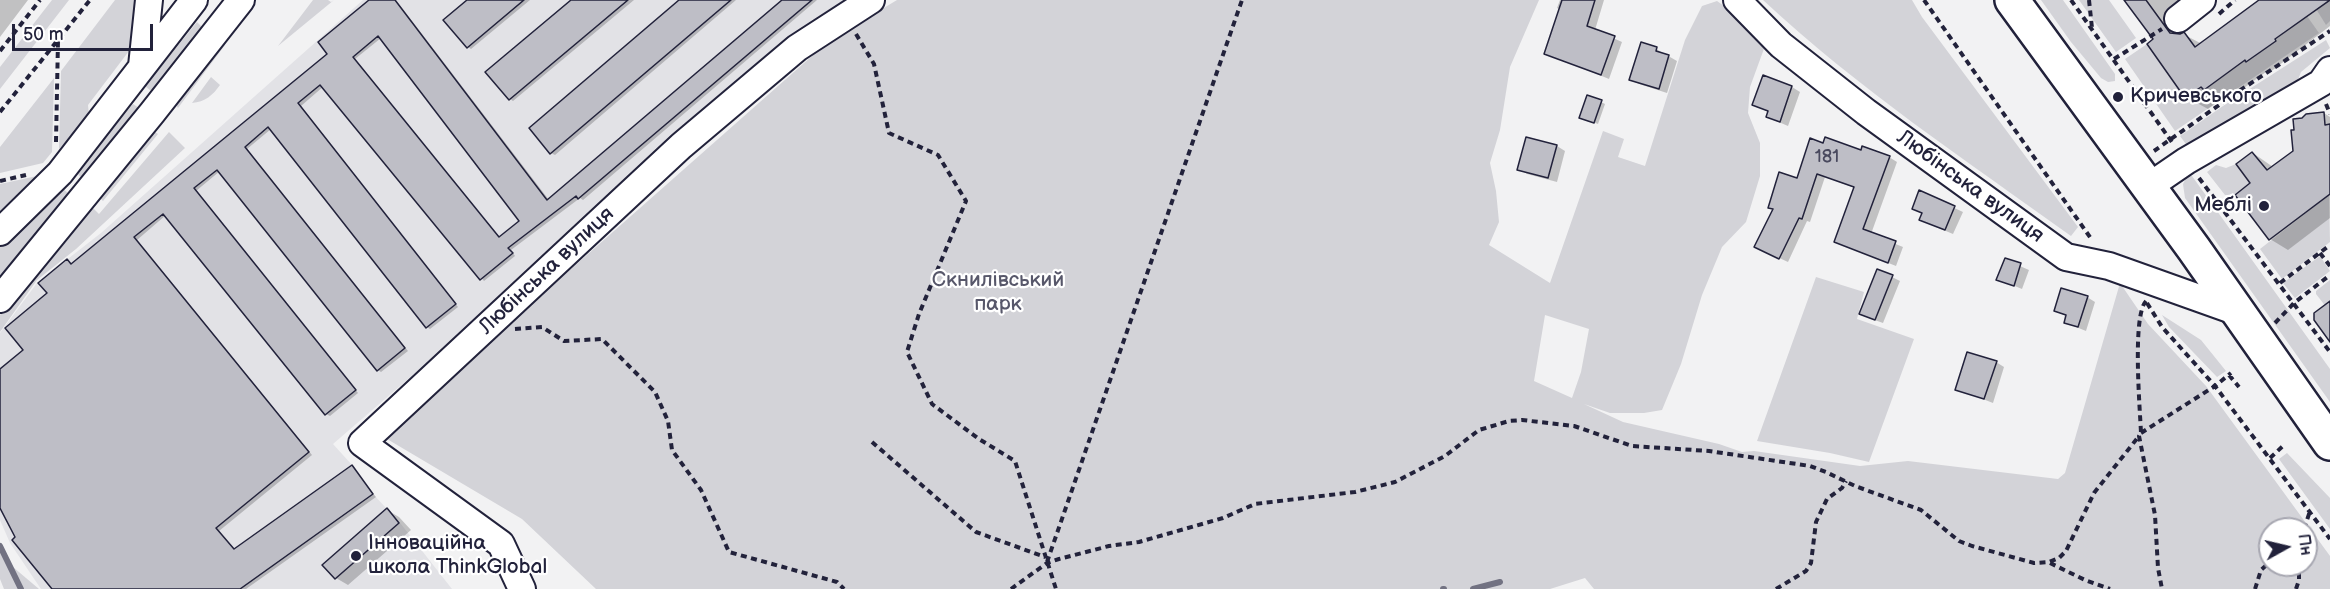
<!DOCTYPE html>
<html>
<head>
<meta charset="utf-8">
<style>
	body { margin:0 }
	#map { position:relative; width:2330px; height:589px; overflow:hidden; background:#f2f2f3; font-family:"Balsamiq Sans",sans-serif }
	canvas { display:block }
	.north { position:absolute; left:2258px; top:517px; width:60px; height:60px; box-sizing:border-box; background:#fff; border:2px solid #a7a7b1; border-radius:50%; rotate:82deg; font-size:16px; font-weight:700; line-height:24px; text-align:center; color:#22223b }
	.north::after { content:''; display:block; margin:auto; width:21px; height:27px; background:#22223b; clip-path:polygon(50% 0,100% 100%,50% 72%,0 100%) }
	.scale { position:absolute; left:12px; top:24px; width:141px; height:27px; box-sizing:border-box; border:3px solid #22223b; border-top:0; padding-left:8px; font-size:18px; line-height:21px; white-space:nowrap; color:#22223b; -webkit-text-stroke:4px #fff; paint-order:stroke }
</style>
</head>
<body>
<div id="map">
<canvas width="2330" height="589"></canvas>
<div class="north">Пн</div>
<div class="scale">50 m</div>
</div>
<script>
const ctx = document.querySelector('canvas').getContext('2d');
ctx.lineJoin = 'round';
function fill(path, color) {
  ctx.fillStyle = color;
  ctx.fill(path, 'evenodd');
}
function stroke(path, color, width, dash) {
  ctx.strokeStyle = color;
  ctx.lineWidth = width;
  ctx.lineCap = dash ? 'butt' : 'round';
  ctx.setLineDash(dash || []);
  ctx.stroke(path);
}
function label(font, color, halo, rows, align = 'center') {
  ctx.font = font + ' "Balsamiq Sans",sans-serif';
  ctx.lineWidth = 4.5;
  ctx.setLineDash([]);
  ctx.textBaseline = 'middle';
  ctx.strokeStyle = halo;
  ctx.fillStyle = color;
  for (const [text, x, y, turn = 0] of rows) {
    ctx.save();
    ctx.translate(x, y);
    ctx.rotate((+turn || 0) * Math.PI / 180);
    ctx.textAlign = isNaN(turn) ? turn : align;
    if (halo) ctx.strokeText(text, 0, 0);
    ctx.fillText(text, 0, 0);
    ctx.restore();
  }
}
fill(new Path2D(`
	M363,0H853L789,41L664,144L489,309L333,444L352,465L373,494L401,524L452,589H41L10,543L0,520V333L37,283L101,233Z`), '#e2e2e6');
fill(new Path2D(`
	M52,0H69L0,89V67Z
	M115,0H135L129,51L88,105L89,115L59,149L61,71Z
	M313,0H328L331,2L334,0L278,46Z
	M897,0H1539L1510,67L1500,130L1490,163L1496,191L1499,222L1489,245L1550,283L1603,131L1624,139L1618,157L1645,166L1685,40L1702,6L1717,1L1759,31L1765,46L1750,87L1748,113L1760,143V176L1746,222L1722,247L1702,295L1681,364L1662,410L1644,413H1610L1584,404L1623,422L1719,444L1742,452L1754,451L1860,466L1908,461L2058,479L2065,473L2120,283L2148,324L2206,386L2330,556V589H1594L1585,578L1550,589H596L522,519L382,436L829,41ZM1545,315L1589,329L1581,372L1572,398L1534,381ZM2270,529H2306V565H2270Z
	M1763,0H1912L1922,17L2078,227L2071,236C1967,161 1857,88 1763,0Z
	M2041,0H2063L2115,74V81L2108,82L2101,78L2071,42Z
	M2079,0H2109L2136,38L2116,52Z
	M2320,0H2330V21L2326,25L2316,9Z
	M2307,16L2319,33L2175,131L2125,59L2147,44L2186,98Z
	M197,22L202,27L151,91L145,86Z
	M2326,40L2330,48L2301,72L2297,82L2191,151L2180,136L2223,106Z
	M223,43L225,45L178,108L176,105Z
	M211,77L220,85C213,95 205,102 192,103Z
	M54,78L52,152L43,163L0,173V147Z
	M133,104L139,108L81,177L76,173Z
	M155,132L158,134L103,201L100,198Z
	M169,132L185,148L76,249L37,280L0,332V315L92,207L99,214Z
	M2236,164L2250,183L2235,195H2225L2207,172L2216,165L2226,168Z
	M2188,175L2192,176L2330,369V402L2185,198L2183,184Z
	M37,176L0,213V184Z
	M62,188L68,193L0,276V241Z
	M2329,195L2330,242L2282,279L2260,249Z
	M2320,256L2330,271L2295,298L2283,283Z
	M1816,277L1864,292L1857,319L1914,339L1869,462L1830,453L1757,441Z
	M2330,280V312L2316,294V291Z
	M2162,315L2201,340L2226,371L2217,377L2169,327Z
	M2287,453L2330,498V529L2279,459Z
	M0,545L13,567L39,589H4L0,579Z`), '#d3d3d8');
fill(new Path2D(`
	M0,0H28L0,37Z
	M371,0H396L549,200L784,0H817L583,200L580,198L511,250L515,256L484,281L324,86L301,106L458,307L430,329L427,327L271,129L247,149L408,351L381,372L378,370L220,171L196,191L358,393L330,416L326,414L166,215L137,240L312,455L219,531L235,550L352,467L376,497L246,589H54L17,538L0,505V371L25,350L49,293L67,260L73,265L330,54ZM381,38L521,221L500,238L355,59Z
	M470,0H530L471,49L468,47Z
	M573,0H634L513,101L510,99Z
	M681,0H736L555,155L551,153L531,129Z
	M1560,0H1604L1595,30L1622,42L1609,79L1546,53L1561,10L1557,8Z
	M2126,0H2198L2172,20L2183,34L2202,44L2266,0H2330V26L2269,73L2266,72L2226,101L2222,99L2208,109L2186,97L2156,40Z
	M1656,49L1677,61L1667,93L1639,84L1631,80Z
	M1792,87L1800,92L1788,126L1767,117L1769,112L1754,105Z
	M1601,102L1605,104L1598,124L1585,119Z
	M2324,113L2330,117V218L2288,250L2270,239L2237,195L2252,183L2253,153L2273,167L2294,151Z
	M1527,138L1557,146L1565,151L1557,182L1527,174L1519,169Z
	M1862,152L1889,157L1897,162L1871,234L1903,247L1896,266L1835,242L1855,188L1825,177L1810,222L1807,221L1788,262L1764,251L1798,180Z
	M1920,192L1963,212L1953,234L1929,224L1923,214Z
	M2006,260L2029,270L2022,289L1998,279Z
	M1892,277L1900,281L1883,323L1869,318Z
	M2087,297L2095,302L2086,331L2066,323L2068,317L2055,311Z
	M1996,362L2004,367L1993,403L1957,389Z
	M387,510L399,517L411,530L348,585L336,578Z`), '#0003');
stroke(new Path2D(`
	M0,546L21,589
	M1443,589H1444
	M1473,589L1500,582`), '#727282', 6);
const building = new Path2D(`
	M369,0H395L547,200L782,0H812L578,199L576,196L508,248L513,253L480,280L320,85L298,103L456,304L426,328L268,127L245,147L405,348L377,371L217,170L194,188L356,390L325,415L163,214L134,237L309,452L216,528L234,549L352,465L373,494L240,589H52L12,540L15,537L0,508V369L23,350L5,328L47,293L38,283L67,259L71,264L327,54L318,42ZM378,36L519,221L499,237L353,57Z
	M467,0H524L467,48L443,20Z
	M571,0H628L509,100L485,72Z
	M679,0H731L550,154L529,128Z
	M1562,0H1595L1587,26L1615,36L1601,75L1544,54Z
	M2124,0H2146L2170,33L2180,34L2184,32L2195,47L2259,0H2330L2275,39L2276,41L2246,62L2245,60L2204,90L2201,87L2185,98L2147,44L2153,39Z
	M1641,42L1657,47L1656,51L1669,55L1659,89L1629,80Z
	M1763,75L1792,86L1780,122L1766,117L1768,111L1752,105Z
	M1587,95L1602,100L1594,123L1579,118Z
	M2324,112L2325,125L2330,124V194L2269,240L2235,195L2250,183L2236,164L2252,152L2267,170L2293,151L2291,130H2294L2293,119L2302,118L2306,114Z
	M1526,137L1557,145L1548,178L1517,170Z
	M1825,137L1861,150L1862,146L1890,156L1863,229L1896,241L1888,263L1834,242L1854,187L1817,174L1802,219L1799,218L1779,259L1754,247L1773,209L1768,208L1779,172L1797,178L1810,138L1823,143Z
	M1919,190L1955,206L1945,230L1919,220L1922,213L1912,209Z
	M2005,258L2021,263L2014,286L1996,280Z
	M1877,269L1893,275L1875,320L1859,314Z
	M2061,288L2088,296L2078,327L2064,323L2066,315L2054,311Z
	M2330,301V342L2314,320V313Z
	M1967,352L1997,361L1984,399L1955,390Z
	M387,508L399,523L335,579L322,565Z`);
fill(building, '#bebec6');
stroke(building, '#22223b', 1.5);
const minor = new Path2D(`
	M1737,0L1781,45L1866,112L2066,257L2109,266L2238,312
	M2178,19L2202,0
	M142,66L149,0
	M2148,187L2186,161L2321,83L2330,70
	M0,232L60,173L194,0
	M0,299L152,113L241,0
	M522,589L501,544L362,443L681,146L797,48L871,0`);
const major = new Path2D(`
	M2012,0L2194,249L2330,443`);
stroke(minor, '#22223b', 30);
stroke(major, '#22223b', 38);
stroke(new Path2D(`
	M1924,0L2092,240
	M2071,0L2174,145
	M2089,0L2092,28
	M2219,14L2235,0
	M856,34L874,64L889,133L938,155L966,201L919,314L907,352L932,404L979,439L1015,461L1056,589
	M0,51L40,0
	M2114,59L2162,29
	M2326,104L2330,114
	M0,112L90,0
	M56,142L58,40
	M2154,151L2236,93L2330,31
	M2199,178L2330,352
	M0,181L26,175
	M2320,253L2330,266
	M2280,283L2330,245
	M2146,301C2132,316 2140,409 2141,433L2139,436L2155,515L2158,568L2162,589
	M2147,303L2162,327L2215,386L2330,539
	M2275,323L2294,303L2330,275
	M515,329L542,327L564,341L602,339L655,392L668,421L672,450L701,490L729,552L837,582L844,589
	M2229,375L2239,387
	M2141,433L2215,386L2231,373
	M872,442L976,532L1045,557
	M2270,458L2283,446
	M2304,529L2310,511
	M1047,562L1242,0
	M2050,563L2085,580L2110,589
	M1011,589L1047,563L1059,559L1109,546L1139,542L1223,518L1255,504L1355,492L1395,482L1445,456L1479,430L1509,421L1522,420L1574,426L1632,446L1709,451L1810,466L1826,472L1855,486L1921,510L1959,541L1972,546L2034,563L2049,562L2059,558L2066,551L2094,493L2139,436
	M1776,589L1806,571L1811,563L1816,522L1827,499L1842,488L1846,481
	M2255,589L2261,570L2270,562
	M2296,589L2299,580V565`), '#22223b', 4, [6, 4.5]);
stroke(minor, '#fff', 26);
stroke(major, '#fff', 33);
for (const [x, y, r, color] of [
	[2118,97,6,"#22223b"],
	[2264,206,6,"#22223b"],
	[356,556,6,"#22223b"]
]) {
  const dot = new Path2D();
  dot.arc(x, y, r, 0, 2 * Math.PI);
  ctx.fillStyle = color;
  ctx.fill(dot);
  stroke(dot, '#fff', 2);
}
label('18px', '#49495e', null, [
	["181",1827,157]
]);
label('21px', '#22223b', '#fff', [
	["Кричевського",2130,97],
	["Меблі",2252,206,"right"],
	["Інноваційна",368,544],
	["школа ThinkGlobal",368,568]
], 'left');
label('21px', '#22223b', '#fff', [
	["Любінська вулиця",1970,187,36],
	["Любінська вулиця",547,271,-43]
]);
label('21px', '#57576a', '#fff', [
	["Скнилівський",998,281],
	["парк",998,305]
]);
</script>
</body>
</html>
